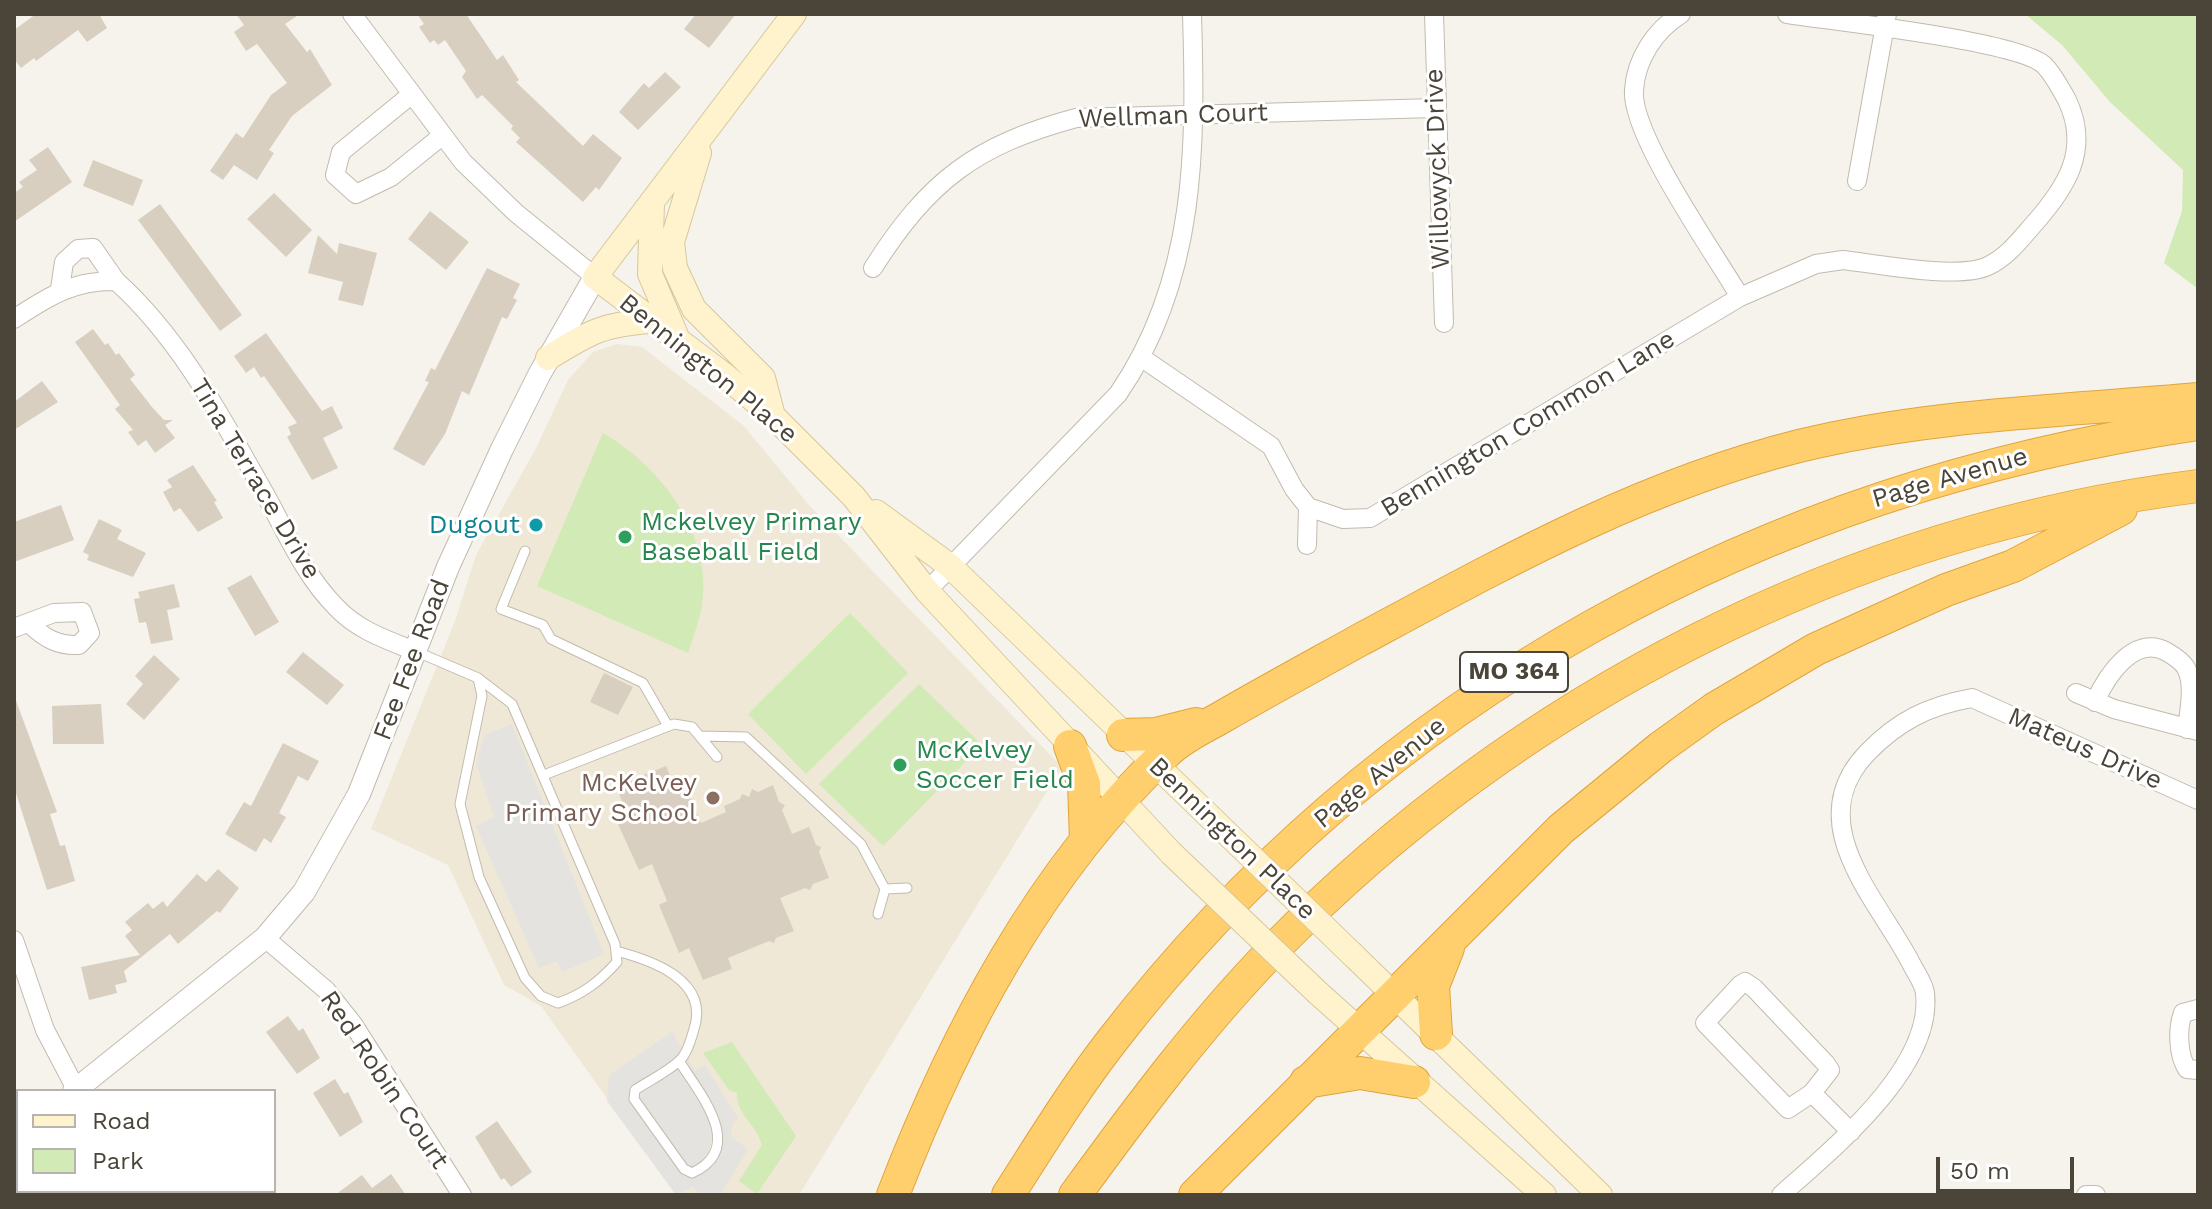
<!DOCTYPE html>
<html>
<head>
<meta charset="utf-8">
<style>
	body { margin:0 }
	#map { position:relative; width:2212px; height:1209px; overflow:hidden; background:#f6f3ec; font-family:"Work Sans",sans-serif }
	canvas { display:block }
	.frame { position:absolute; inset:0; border:16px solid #4b4439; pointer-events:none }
	.legend { position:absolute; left:16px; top:1089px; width:260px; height:104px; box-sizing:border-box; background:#fff; border:2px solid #b7b4b0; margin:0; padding:10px 14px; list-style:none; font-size:24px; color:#4b4439 }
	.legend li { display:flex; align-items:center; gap:16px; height:40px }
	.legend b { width:40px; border:2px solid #b7b4b0 }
	.scale { position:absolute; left:1936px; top:1157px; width:138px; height:36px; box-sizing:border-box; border:4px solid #4b4439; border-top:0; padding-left:10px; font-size:24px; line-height:28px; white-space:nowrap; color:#4b4439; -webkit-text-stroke:6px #fff; paint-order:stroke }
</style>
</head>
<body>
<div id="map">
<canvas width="2212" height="1209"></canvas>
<div class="frame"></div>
<ul class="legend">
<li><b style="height:10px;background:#fff3cd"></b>Road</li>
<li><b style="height:22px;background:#d2eab5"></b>Park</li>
</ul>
<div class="scale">50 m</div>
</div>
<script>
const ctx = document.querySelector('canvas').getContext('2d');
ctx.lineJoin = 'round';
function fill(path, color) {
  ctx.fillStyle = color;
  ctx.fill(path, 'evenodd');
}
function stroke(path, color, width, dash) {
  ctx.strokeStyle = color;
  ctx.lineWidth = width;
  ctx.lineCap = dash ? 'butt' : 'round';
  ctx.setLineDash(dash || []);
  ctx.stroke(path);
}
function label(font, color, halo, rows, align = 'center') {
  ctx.font = font + ' "Work Sans",sans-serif';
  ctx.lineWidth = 6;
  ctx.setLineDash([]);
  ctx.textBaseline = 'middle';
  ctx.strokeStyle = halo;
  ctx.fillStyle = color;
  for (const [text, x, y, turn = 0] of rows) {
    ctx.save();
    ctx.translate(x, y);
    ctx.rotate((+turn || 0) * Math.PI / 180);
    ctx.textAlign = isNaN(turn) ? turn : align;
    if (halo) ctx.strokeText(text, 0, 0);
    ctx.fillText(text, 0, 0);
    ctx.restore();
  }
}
fill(new Path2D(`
	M617,344L642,347L744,426L809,505L1062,767L799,1195H676L541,1006L504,985L448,865L371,829L455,621L476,555L535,450L568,380L593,352Z`), '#efe8d6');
fill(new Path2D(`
	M2025,14H2198V289L2164,263L2182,211L2183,170L2110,102L2062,45Z
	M603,433C661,467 713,534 702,606C699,621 693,638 688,653L537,586Z
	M850,613L908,673L806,774L748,714Z
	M919,684L982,745L883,846L819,784Z
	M732,1042L796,1136L757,1194L739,1181L762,1145C757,1125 736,1114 737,1093L729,1090L703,1053Z`), '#d2eab5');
fill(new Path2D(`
	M512,724L604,954L562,972L557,962L539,968L476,826L494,817L476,763L484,735Z
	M672,1032L695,1071L705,1065L738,1118L732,1125L731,1137L748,1149L720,1195H699L693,1187L676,1195L607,1101L609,1075Z`), '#e5e3e0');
fill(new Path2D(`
	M36,14H99L107,28L87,42L78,30L36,61L34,58L21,68L14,59V30Z
	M236,14H300L285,24L307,52L310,49L332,85L292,116L269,150L274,153L257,180L234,165L223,180L210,171L236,133L243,138L271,95L287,83L257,44L246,51L234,32L244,25Z
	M417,14H466L497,60L503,55L519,80L516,82L583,146L593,134L622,158L599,190L596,187L583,202L516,142L520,138L511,129L513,126L482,95L477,99L462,77L466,71L445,40L438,45L434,40L430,43L419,27L424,24Z
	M696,14H736L709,48L684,29Z
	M665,72L681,87L638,130L619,112L644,83L649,88Z
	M48,147L72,182L14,222V193L23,187L19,182L37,170L29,160Z
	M93,160L143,180L133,206L83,186Z
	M274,193L312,230L286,257L247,219Z
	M160,204L242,315L220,331L138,220Z
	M430,211L469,242L446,270L408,239Z
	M318,235L337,254L339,243L377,253L363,306L338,300L343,282L308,273Z
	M487,268L520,284L513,298L517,300L507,319L502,317L469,395L462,391L445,434L424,466L393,449L429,382L425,381L431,368L435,370Z
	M93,329L105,345L108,343L116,355L119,353L135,375L130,379L152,407L164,420H173L165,425L175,438L155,453L146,440L138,446L128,432L133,430L115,409L120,405L75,342Z
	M266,333L322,411L332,406L343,428L323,438L338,468L312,480L287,437L291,434L288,427L297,423L264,376L261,378L254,367L246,373L234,356Z
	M42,381L58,402L14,430V402Z
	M193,465L217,501L214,502L223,518L198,532L180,508L174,512L163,492L172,487L167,480Z
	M61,505L74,540L14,562V522Z
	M99,519L122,530L117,539L146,553L133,577L87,560L89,555L83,552Z
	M251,575L279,622L255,636L227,588Z
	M174,584L180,607L167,610L173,640L151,644L146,622L139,623L134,599L140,598L138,592Z
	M303,652L344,685L327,705L286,672Z
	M154,655L180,679L144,720L126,704L143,684L135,676Z
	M604,673L633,687L618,715L590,702Z
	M14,695L57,812L50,814L60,846L65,845L75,881L47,890L14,787Z
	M101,704L104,744H53L52,706Z
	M283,743L319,761L308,781L298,776L279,813L286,817L271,843L264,838L256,852L225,834L244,802L251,806Z
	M666,766L676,790L689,795L701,823L726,812L724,806L740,799L742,794L749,797L752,789L758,792L773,785L779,802L785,805L782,810L792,834L809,827L816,845L821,847L819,852L829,878L813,884L810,890L805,888L780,898L794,931L776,938L774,943L769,941L728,958L732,969L703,980L689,948L679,953L659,905L667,901L652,864L639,870L618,824L625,809L616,786Z
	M218,869L239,888L220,913L217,911L178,944L170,934L124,971L127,982L115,985L117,993L89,1000L81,967L140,955L125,936L132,930L125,922L148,903L153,909L163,901L167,907L197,874L206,882Z
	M288,1016L299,1031L303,1028L320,1058L297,1074L266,1032Z
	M335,1079L344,1094L348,1092L363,1122L340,1137L313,1093Z
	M497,1121L532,1172L511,1187L504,1178L501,1180L475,1137Z
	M391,1174L406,1195H335L362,1175L372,1188Z`), '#d8cfc1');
const service = new Path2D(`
	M525,551L501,609L543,625L551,639L643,683L668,726
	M415,651L478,678L512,704L615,944L617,962C599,982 583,994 558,1003L541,996L525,978L479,877L460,804L482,696L478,678
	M700,736L746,737L861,844L885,889L878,914
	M544,775L674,724L692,727L717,757
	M885,889L907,888
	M616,951C651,960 710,980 694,1029C691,1039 689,1049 682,1058C670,1071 650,1080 635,1090L634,1099L684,1169L692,1173C747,1148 700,1094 679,1061`);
const minor = new Path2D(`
	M352,14L463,162L516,213L595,277
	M1434,14L1444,323
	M1681,14C1655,30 1636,59 1634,90C1630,134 1715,254 1740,297L1816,264L1843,260C1877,264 1959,280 1988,266C2007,257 2020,240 2033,225C2066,188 2091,150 2067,100C2061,89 2053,74 2044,65C2018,41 1833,21 1787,14
	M412,94L341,152L335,175L356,194L391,177L443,135
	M1857,181L1887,14
	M873,268C929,180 976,145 1076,118L1435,108
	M60,289L64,262L78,249L93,248L116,281
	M14,319C49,296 74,280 116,281C180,338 223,420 265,494C286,532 305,576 336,607C357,630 387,640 415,651
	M1142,358L1271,446L1294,489L1308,507L1307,545
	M1308,507L1343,519L1370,518L1740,297
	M927,591L1118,394C1197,279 1196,147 1192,14
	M14,628L54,613L82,612L90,633L79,645C58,646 44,638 30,624
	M2076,693L2114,709L2198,731
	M2095,702C2106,677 2134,633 2167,652C2174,656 2182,661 2186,668C2195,684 2189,711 2187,729
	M265,938L326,990L353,1024L462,1195
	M14,940L45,1030L76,1089
	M2198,1009L2183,1013C2177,1029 2178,1055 2187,1069L2198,1070
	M1812,1093L1788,1109L1705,1023L1740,985L1745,982L1754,988L1826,1064L1830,1070L1812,1093L1851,1132
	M1781,1195C1831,1150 1934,1068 1925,993C1924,984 1916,973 1912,965C1880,901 1799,824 1867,753C1898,721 1928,706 1972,698L2198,800
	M2086,1195H2096`);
const tertiary = new Path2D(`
	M74,1091L265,938L304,892L359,794L448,567L502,449L539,375L595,277
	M14,1143L18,1139`);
const secondary = new Path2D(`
	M794,14L595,277L723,374L773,416L854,497L927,591L1171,853
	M699,153L672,242L675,268L694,309L763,378L773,416
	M652,203L650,274L676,335
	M548,358C590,332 603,324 652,321
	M876,512L950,566L1208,815
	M1353,955L1600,1195
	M1318,993L1544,1195`);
const motorway = new Path2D(`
	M1123,735L1156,734L1196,724
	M1070,746L1084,784L1086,841
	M1436,1034L1433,986L1448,948
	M1306,1082L1360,1073L1414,1082
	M893,1195C955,1034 1040,872 1167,752C1182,737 1203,728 1222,717C1267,691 1313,666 1358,641C1501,564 1640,486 1799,446C1929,414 2066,411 2198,399
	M1008,1195C1041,1144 1073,1091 1111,1042C1380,693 1765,487 2198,424
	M1075,1195C1137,1110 1200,1025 1274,949C1520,698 1848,530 2198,486
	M1195,1195L1561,829L1661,747L1714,709L1816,649L1946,590L2013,566L2121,509`);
stroke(service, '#c2bbae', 11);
stroke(minor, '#c2bbae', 20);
stroke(tertiary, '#c2bbae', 24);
stroke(secondary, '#d6c79b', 26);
stroke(motorway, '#e0a43c', 34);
stroke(service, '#fff', 9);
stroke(minor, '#fff', 18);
stroke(tertiary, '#fff', 22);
stroke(secondary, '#fff3cd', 24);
stroke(motorway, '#ffcf6e', 32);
const secondaryBridge = new Path2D(`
	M1208,815L1353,955
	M1171,853L1318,993`);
stroke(secondaryBridge, '#d6c79b', 26, []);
stroke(secondaryBridge, '#fff3cd', 24);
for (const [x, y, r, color] of [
	[536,525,8,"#0f9aa8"],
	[625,537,8,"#2e9e5b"],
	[900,765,8,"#2e9e5b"],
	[713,798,8,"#8d6e63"]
]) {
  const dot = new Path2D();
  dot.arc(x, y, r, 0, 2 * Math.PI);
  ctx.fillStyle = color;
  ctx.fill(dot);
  stroke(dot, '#fff', 3);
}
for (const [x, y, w] of [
	[1514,672,108]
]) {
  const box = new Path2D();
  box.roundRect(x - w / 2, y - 20, w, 40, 6);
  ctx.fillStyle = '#fff';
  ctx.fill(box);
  stroke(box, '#4b4439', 2);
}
label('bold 24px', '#4b4439', null, [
	["MO 364",1514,672]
]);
label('26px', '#4b4439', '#fff', [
	["Wellman Court",1173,116,-2],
	["Willowyck Drive",1438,169,-92],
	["Bennington Place",708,369,39],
	["Bennington Common Lane",1528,424,-31],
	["Page Avenue",1950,478,-16],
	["Tina Terrace Drive",255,479,59],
	["Fee Fee Road",412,660,-69],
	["Mateus Drive",2085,749,24],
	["Page Avenue",1380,773,-39],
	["Bennington Place",1232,839,44],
	["Red Robin Court",384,1080,56]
]);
label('26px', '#27864d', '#fff', [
	["Mckelvey Primary",641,522],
	["Baseball Field",641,552],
	["McKelvey",916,750],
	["Soccer Field",916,780]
], 'left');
label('26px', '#0d838f', '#fff', [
	["Dugout",520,525]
], 'right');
label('26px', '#785e54', '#fff', [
	["McKelvey",697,783],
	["Primary School",697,813]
], 'right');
</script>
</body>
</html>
